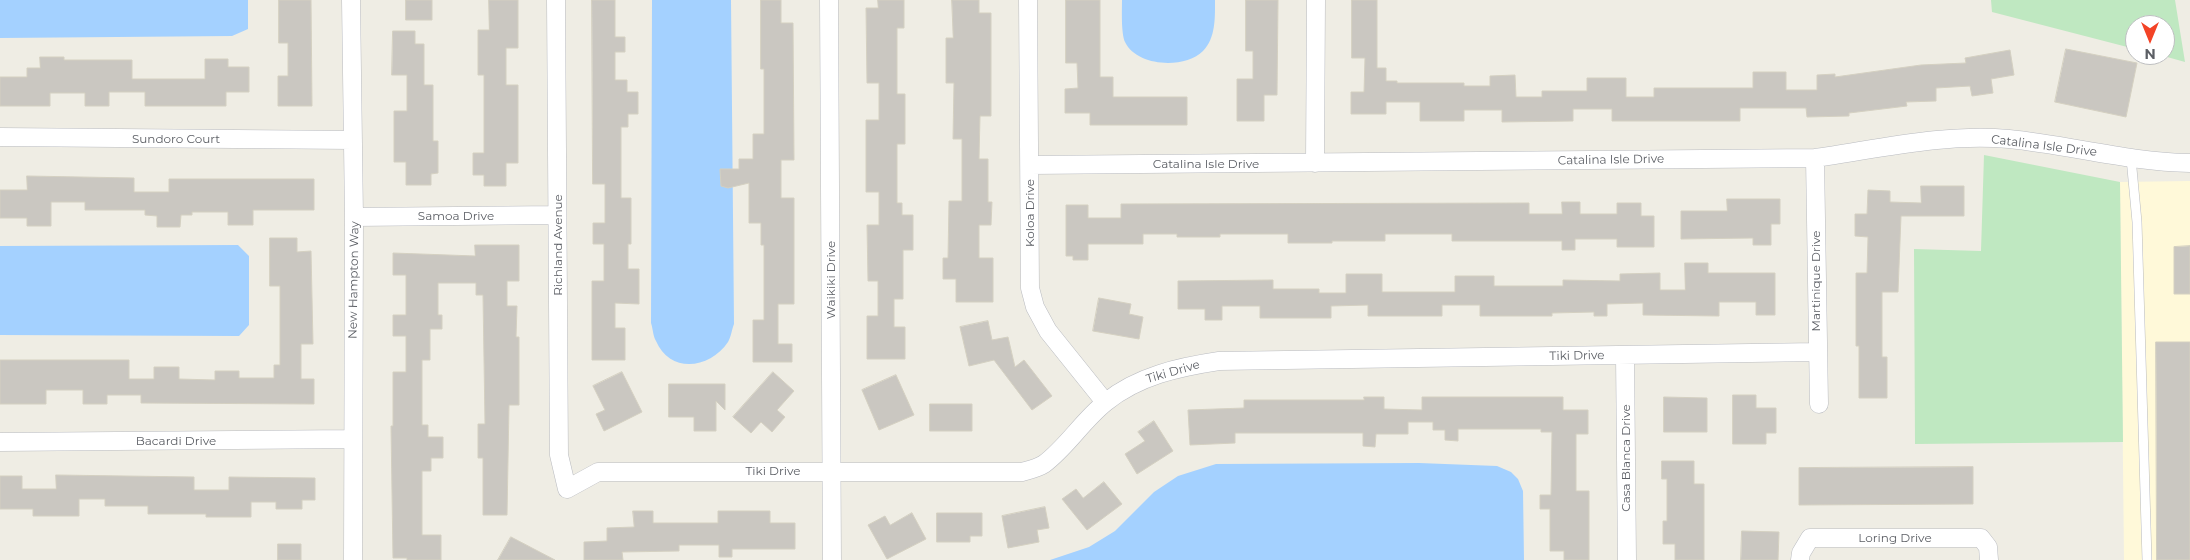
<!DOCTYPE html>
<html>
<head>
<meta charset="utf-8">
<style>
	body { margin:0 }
	#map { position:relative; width:2190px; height:560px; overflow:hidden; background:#efede4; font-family:Montserrat,sans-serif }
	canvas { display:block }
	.north { position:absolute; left:2125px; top:15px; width:50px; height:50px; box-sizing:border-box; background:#fff; border:1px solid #bebfc1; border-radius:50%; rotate:180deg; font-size:14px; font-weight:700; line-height:20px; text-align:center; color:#5c5f65 }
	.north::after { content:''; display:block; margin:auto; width:18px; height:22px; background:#f34326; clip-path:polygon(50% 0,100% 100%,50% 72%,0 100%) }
</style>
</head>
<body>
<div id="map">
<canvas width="2190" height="560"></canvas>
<div class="north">N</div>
</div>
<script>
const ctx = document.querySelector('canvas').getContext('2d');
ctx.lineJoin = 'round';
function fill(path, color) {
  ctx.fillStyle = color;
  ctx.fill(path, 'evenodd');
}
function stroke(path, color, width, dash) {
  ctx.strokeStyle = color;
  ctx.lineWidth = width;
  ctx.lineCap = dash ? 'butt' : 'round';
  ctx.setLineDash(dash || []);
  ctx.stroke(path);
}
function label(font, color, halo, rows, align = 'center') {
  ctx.font = font + ' Montserrat,sans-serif';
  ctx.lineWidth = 4;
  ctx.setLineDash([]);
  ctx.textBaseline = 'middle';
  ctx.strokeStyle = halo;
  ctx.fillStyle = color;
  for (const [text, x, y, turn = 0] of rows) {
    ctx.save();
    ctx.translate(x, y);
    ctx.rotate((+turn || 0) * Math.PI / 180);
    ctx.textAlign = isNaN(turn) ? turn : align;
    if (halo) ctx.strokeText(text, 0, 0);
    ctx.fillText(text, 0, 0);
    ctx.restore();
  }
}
fill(new Path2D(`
	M2190,181V560H2124L2120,182Z`), '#fff9d9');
fill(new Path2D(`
	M1991,0H2175L2185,62L2160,55H2165V25H2135V49L1992,12Z
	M1984,155L2120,182L2123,442L1915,444L1914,249L1981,251Z`), '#bfe8c1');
fill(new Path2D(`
	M0,0H248V29L232,36L0,38Z
	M652,0H731L734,324C732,329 731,337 728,342C710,369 670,374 656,341C653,336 653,329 651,323Z
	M1122,0H1215C1215,17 1216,38 1203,51C1185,69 1137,67 1125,42C1121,33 1122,10 1122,0Z
	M238,245L249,256V325L239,336L0,335V246Z
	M1419,463L1497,466L1511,472L1518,479L1523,491L1524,560H1050L1089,547L1115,531L1154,492L1178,476L1216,464Z`), '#a4d1ff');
const building = new Path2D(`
	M279,0H311L312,106H278V76H288V43H279Z
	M406,0H432V20H406Z
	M489,0H518V48H506V85H518V163H506V186H484V175H473V153H484V75H478V30H489Z
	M592,0H615V37H625V52H615V80H627V92H638V114H628V127H621V198H631V244H628V269H639V304L615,303V328H625V360H592V281H604V244H593V223H605V184H593Z
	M761,0H781V23H793L794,160H781V198H794V304H778V344H792V362H753V320H764V245H761V223H749V183L728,188L721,186L720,169H739V159H753V134H764V69H761Z
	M878,0H904V28H897V94H905V144H897V203H902V215H913V250H903V299H894V327H905V359H867V316H878V281H868L867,225H879V192H866V120H879V83H867L866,8H878Z
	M952,0H979V13H991V116H980L979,159H988V202H992L991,225H979V258H993V302H956V279H943V258H948L949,201H962V139H953L954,83H946V38H953Z
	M1066,0H1100V77H1113V97H1187V125H1090V113H1065V89L1078,88L1077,63H1066Z
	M1246,0H1278L1277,95H1264V121H1237V79H1253V51H1246Z
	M1352,0H1377V68H1386V81H1397V83H1464V86H1490V76L1515,75L1516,97H1542V91H1587V78H1626V97H1654V88H1753V72H1786V90H1817V75L1835,74V77L1921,65L1966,63L1965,58L2010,50L2014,75L1991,79L1993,93L1972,96L1970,86L1936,88V101L1906,102L1907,106L1849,113V116L1807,117L1806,108H1740V121H1612V109H1573V121L1502,122V110H1464V121H1420V102H1386V114H1351V92H1364L1365,58H1352Z
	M393,31H415V44H424V85H433V141H438V173L431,174V185H406V162H394V111H407V75H392Z
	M2066,49L2137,63L2126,117L2055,102Z
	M40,57H64V60H132V79H205V59H228V67H249V92H226V106H145V92H109V106H85V93H50V106H0V77H27V68H40Z
	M27,176L134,178V192H169V179H314V210H253V225H228V212H192V215H181L180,227H157V216L145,215V210H85V202H51V226H27V218H0V190H27Z
	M1921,186H1964V216H1901L1898,292H1882V357H1887V398H1859V346H1856V273H1867L1868,237L1855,236V214H1867L1868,190L1890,191V202L1921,203Z
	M1727,199H1780V224H1771V245H1753V238L1681,239V211H1727Z
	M1562,202H1580V214H1617V203H1641V216H1654V247H1617V239H1575V250H1562V241H1452V234H1385V241H1332V243H1288V234H1220V237H1177V234H1143V244H1088V260H1073V256H1066V205H1088V218H1121V204L1529,203V214H1562Z
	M270,238H297V252L311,251L313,344H301V379H314V404L141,403V395H107V404H83V390H46V404H0V360H129V379H154V367H179V379L215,380V371H239V378H274V365H280V286H270Z
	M475,245H519V281H507V306H517L516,337H519V405H509L507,515H483V458H478V424H485L483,295H476V283H438V315H442V329H430V360H422V425H428V437H443V458H431V471H422V535H441V560H407V558H393L391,426H393V372H406V336H393V315H406V275H393V253L475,256Z
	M2190,246V294H2174V247Z
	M1685,263H1708V273H1775V315H1756V302H1719V316L1643,315V303L1607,304V316H1594V312L1552,313V316H1480V305H1442V316H1368V305L1331,306V318H1260V306H1222V320H1205V309H1178V281L1273,280V289H1319V293H1346V274H1382V292H1455V276H1494V286H1563V280L1620,281V274L1660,273V290H1685Z
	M1099,298L1131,304L1129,314L1143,317L1139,339L1093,331Z
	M988,321L992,340L1008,337L1015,367L1024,360L1052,396L1032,410L994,360L969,366L960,327Z
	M2156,342H2190V560H2157Z
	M622,372L642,412L604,431L596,414L605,410L593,386Z
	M773,372L794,391L777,410L785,417L772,432L761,422L751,433L733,417Z
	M896,375L914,415L879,430L862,390Z
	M669,384H725V410L716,401V431H694V417H669Z
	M1733,395H1756V408H1776V433H1766V444H1733Z
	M1364,397H1384V409L1422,410V397H1563V410H1588V434H1576V491H1589V560H1564V551H1550V509H1540V495H1551L1552,432H1541V429H1458V441L1445,440V430H1433V422H1408V434H1376L1375,447L1363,446V433H1235V443L1190,445L1188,410L1244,408V400H1364Z
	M1664,397L1707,398V432H1664Z
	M930,404H972V431H930Z
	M1154,421L1173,451L1137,474L1125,454L1145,441L1138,432Z
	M1662,461H1694V484H1704V560H1675V544H1663V521H1667V479H1662Z
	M1973,467V504L1799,505V468Z
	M56,475L194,477V490H229V477L315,478V500H302V509H276V502H251V517H206V514H148V506H105V499H79V516H33V509H0V476H22V489H56Z
	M1104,482L1122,504L1087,530L1062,499L1076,489L1083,498Z
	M1045,507L1049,528L1037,530L1039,542L1008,548L1002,516Z
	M633,511H653V523H718V511H770V523H795V549H732V557H719V545H679V551L622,552L623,560H584V542L607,541V528L634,527Z
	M912,513L926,539L887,559L868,525L885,516L890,525Z
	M937,513H982V536H970V542H937Z
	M1742,531L1779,532L1778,560H1741Z
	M511,537L555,560H498Z
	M278,544H301V560H278Z`);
fill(building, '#cac7c1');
stroke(building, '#d4d0c1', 1);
const lane = new Path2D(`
	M2131,158L2137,222L2147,560`);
const street = new Path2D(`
	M351,0L354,217L353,560
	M556,0L559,455L567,489L598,472H1022C1029,470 1038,468 1044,464C1067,447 1083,420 1106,402C1138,376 1179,367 1219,361L1817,352
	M829,0L832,560
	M1028,0L1030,288L1035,307L1048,331L1105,402
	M0,137L353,140
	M1815,158L1819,404
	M1315,163L1316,0
	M1030,165L1815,158C1878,149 1945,133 2009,139C2069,145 2129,162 2190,163
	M354,217L557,215
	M1625,355L1627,560
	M0,442L352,439
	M1800,560L1801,553L1810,538H1981L1988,547L1989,560`);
stroke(lane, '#b9bbc0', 10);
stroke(street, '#b9bbc0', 19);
stroke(lane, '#fff', 9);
stroke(street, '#fff', 18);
label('12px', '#5c5f65', '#fff', [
	["Sundoro Court",176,139],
	["Catalina Isle Drive",2044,146,7],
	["Catalina Isle Drive",1611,160,-1],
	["Catalina Isle Drive",1206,164],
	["Koloa Drive",1030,213,-90],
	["Samoa Drive",456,216],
	["Richland Avenue",558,245,-90],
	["New Hampton Way",354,280,-89],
	["Waikiki Drive",831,280,-90],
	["Martinique Drive",1816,281,-90],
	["Tiki Drive",1577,356,-1],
	["Tiki Drive",1173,372,-16],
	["Bacardi Drive",176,441],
	["Casa Blanca Drive",1626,458,-90],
	["Tiki Drive",773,471],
	["Loring Drive",1895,538]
]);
</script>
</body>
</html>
